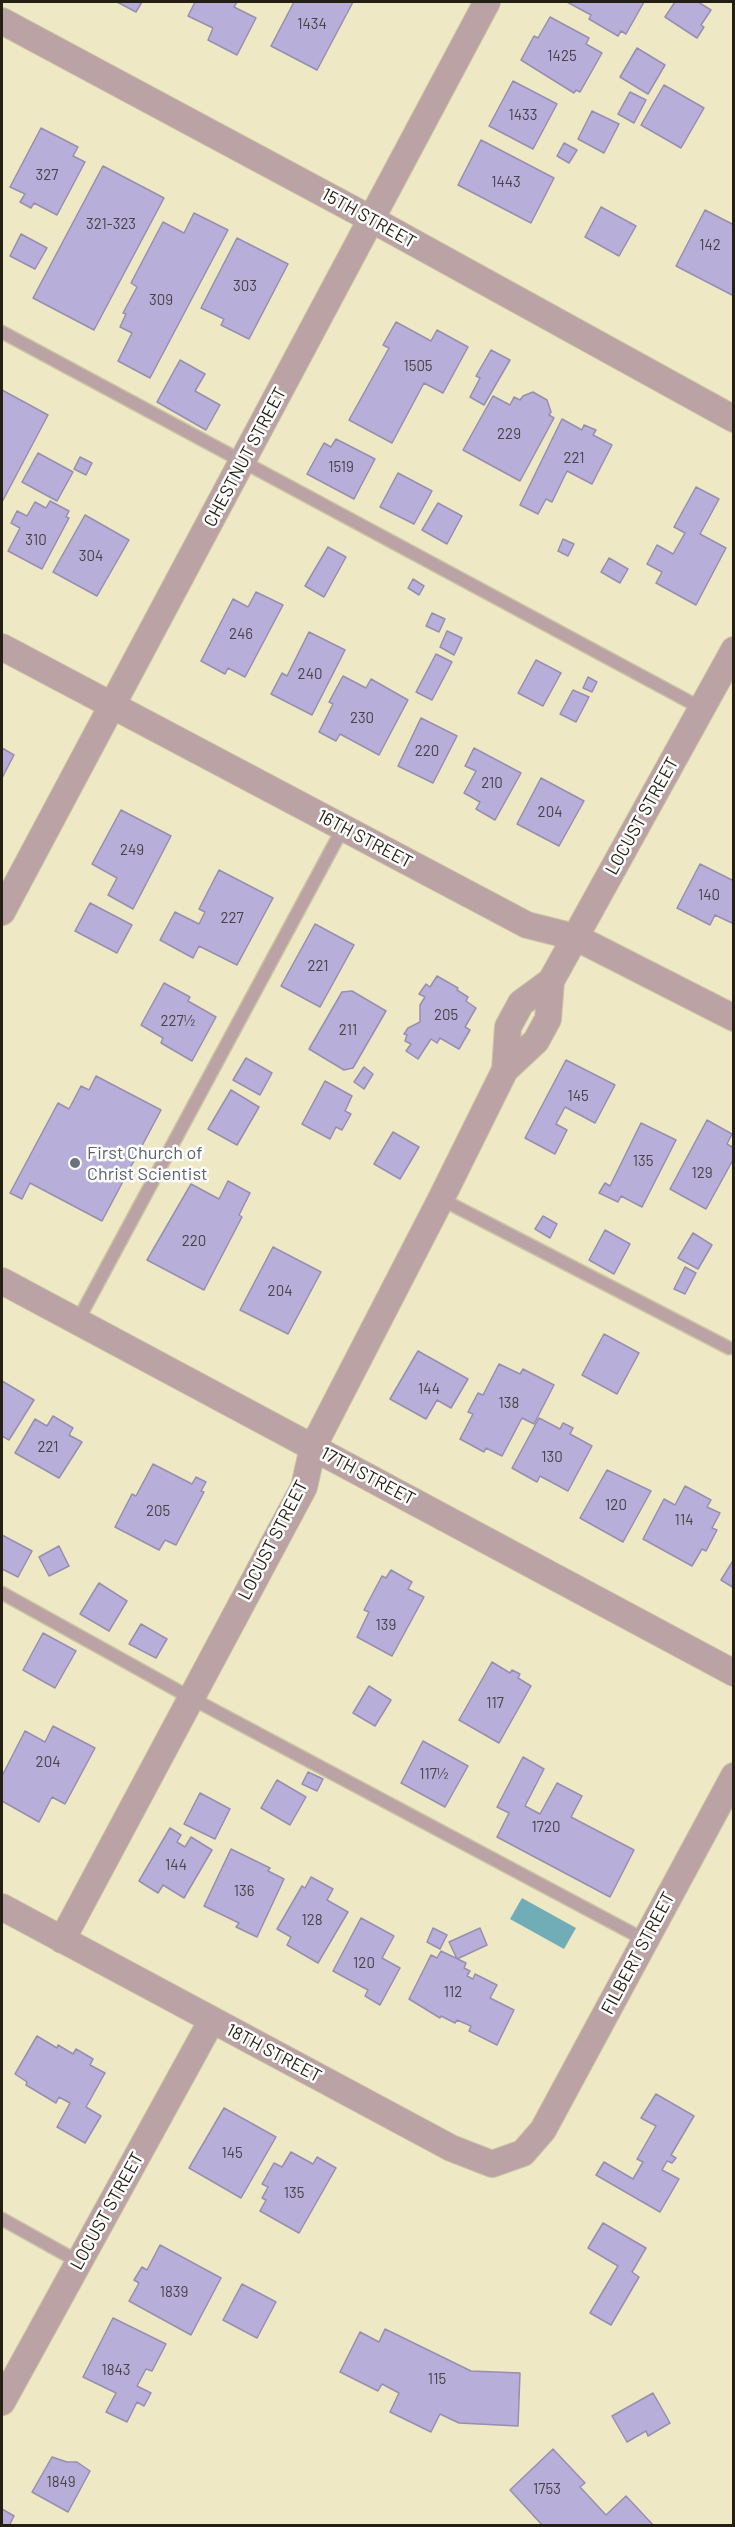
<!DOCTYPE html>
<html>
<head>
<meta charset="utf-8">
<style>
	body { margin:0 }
	#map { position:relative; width:735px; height:2527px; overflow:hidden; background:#efe8c4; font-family:Barlow,sans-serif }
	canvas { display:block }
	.frame { position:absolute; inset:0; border:3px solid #232013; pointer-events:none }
</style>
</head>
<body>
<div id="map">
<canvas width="735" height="2527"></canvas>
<div class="frame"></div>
</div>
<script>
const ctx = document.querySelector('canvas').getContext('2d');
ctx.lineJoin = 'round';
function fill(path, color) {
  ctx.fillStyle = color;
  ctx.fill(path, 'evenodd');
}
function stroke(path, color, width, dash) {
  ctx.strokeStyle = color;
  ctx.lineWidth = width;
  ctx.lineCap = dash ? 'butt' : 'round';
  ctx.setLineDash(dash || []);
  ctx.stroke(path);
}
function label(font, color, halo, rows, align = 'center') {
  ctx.font = font + ' Barlow,sans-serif';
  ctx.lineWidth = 5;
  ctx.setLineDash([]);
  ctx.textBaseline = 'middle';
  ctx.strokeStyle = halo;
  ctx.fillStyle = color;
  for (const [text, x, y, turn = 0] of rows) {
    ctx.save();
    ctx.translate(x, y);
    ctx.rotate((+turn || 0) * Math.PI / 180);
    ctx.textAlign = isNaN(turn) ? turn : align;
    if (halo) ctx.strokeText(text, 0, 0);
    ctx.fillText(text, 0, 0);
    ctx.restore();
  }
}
fill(new Path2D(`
	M522,1898L576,1928L564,1949L510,1919Z`), '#71adb7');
const building = new Path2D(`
	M117,2H142L136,12Z
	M195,2H237L234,7L256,18L237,55L208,40L213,28L188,16Z
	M294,2H353L317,70L271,46Z
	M567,2H644L626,34L621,31L618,36L589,19L591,15Z
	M675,2H698L711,10L701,25L704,27L697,38L665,17Z
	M550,17L589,38L586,44L602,53L580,92L576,90L574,93L521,60L534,36L538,38Z
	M637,48L665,65L648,94L620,77Z
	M513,81L557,104L533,149L489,126Z
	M664,85L704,108L681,148L641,125Z
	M630,92L646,100L634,123L618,114Z
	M592,111L619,124L604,153L578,139Z
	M41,128L78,147L73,156L85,162L57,215L34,203L31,208L20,202L25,194L10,187Z
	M481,140L554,178L531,223L458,185Z
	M564,143L577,150L569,163L557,156Z
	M103,166L164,198L94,330L33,298Z
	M601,207L636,226L619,256L585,237Z
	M705,210L734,225V296L676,266Z
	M194,213L228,230L150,378L118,361L132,333L120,327L126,314L123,313L137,287L131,283L163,222L184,233Z
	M21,234L47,248L35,269L10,256Z
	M237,238L288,264L249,339L221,325L224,319L201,308Z
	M396,322L431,341L437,330L468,347L443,393L424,383L392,443L349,420L389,348L383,345Z
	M491,350L510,360L484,405L470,397L480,378L476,376Z
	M180,360L205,374L195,391L220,405L206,430L157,402Z
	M2,390L48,415L2,502Z
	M533,392L547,400L551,412L549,415L554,418L520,481L463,450L493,396L510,405L514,397L520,400L523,396Z
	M562,419L582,430L584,425L596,430L593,435L612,445L592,484L567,471L552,502L546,499L538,514L520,505Z
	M336,439L375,459L354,499L307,474L324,443L331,447Z
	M38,453L73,472L57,501L22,482Z
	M80,457L92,463L86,475L74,469Z
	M398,473L432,491L414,524L380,507Z
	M696,487L719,499L700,534L726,548L696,605L656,583L662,572L647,564L657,545L673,554L685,533L674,527Z
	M50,501L69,511L66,517L69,518L42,569L8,551L20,528L11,523L17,511L27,516L35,502L46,508Z
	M438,503L462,516L447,544L422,530Z
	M85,515L129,540L97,596L53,572Z
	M563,539L574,544L568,556L558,551Z
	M328,547L346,557L324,597L305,586Z
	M609,558L628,569L620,583L601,572Z
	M413,579L424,586L419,595L408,588Z
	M256,592L283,605L245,677L228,668L225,674L201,661L233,599L248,607Z
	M432,613L445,619L439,632L426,626Z
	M447,631L462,638L454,655L440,647Z
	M309,632L345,650L312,715L271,694L282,673L287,676Z
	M436,654L452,662L432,700L416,692Z
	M536,660L561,673L543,706L518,693Z
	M343,676L366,688L371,679L408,700L379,755L340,734L336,741L319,732L333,704L329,702Z
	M588,677L597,682L592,692L583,688Z
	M573,690L589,697L576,722L560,714Z
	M421,718L457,736L433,783L398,766Z
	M2,748L14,755L2,778Z
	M474,748L521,773L495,820L476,809L480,802L464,793L476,771L465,766Z
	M541,778L584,801L559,846L517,824Z
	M121,810L171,836L133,909L108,895L117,878L92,864Z
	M700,864L734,881V924L715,915L710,925L677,908Z
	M219,870L273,898L237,965L199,946L193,958L160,940L175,912L199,924L205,912L199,909Z
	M90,903L132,925L117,953L75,931Z
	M315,924L354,945L320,1007L281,986Z
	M437,976L458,988L457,990L468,997L466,1001L476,1008L465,1027L470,1030L459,1049L440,1038L437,1043L431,1039L418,1059L406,1051L411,1044L405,1041L407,1035L404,1034L408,1028L420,1022V1005L425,997L419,994L426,984L430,987Z
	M164,983L190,997L188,1001L216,1017L192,1061L161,1043L163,1038L141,1025Z
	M352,991L386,1011L353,1068L344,1070L309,1049L342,992Z
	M246,1058L272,1073L260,1095L233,1080Z
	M566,1060L615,1085L595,1123L565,1107L556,1124L567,1130L555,1154L525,1138Z
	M364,1067L373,1074L364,1089L354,1082Z
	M96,1076L161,1110L102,1221L30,1183L22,1199L10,1193L58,1103L69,1109L81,1086L89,1090Z
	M325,1081L352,1096L345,1111L351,1114L342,1130L336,1127L330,1139L302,1124Z
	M231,1090L259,1107L237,1145L208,1129Z
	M707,1120L732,1134L727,1144L734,1148V1158L706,1209L670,1189Z
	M641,1123L676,1140L642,1207L621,1196L618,1202L599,1193L605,1183L610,1186Z
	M393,1132L419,1147L400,1179L374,1164Z
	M228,1181L250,1193L239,1215L242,1217L204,1290L147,1260L191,1184L219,1199Z
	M543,1216L557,1224L550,1238L535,1229Z
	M605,1230L630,1244L614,1274L589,1260Z
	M693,1233L712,1245L698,1269L678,1258Z
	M273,1247L321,1272L288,1334L240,1310Z
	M685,1267L696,1273L685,1294L674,1289Z
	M604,1334L639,1353L617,1394L582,1375Z
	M418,1351L468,1379L451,1408L437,1400L426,1419L390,1399Z
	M499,1364L520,1374L523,1369L554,1385L534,1424L522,1418L502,1456L486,1448L484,1452L460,1439L473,1414L468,1412L478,1393L483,1395Z
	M2,1381L34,1400L9,1440L2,1436Z
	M53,1416L73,1428L69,1435L82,1442L59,1478L15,1453L35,1419L47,1426Z
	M539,1418L560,1429L563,1423L573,1428L570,1434L592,1446L568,1491L540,1476L537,1482L512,1468Z
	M153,1464L192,1484L196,1477L206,1482L201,1491L204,1492L176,1545L165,1540L159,1550L115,1527L132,1494L136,1496Z
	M607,1470L651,1491L623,1542L580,1518Z
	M685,1486L711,1500L707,1507L720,1513L712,1528L717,1530L706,1551L702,1549L692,1566L643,1539L664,1499L675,1505Z
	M2,1535L32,1551L18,1577L2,1569Z
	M59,1546L69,1566L49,1576L39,1557Z
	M734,1559V1588L721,1580Z
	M391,1570L412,1582L408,1589L424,1597L392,1656L357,1637L369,1612L364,1610L382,1576L386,1578Z
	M99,1583L127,1601L109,1631L80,1614Z
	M141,1624L167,1639L156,1658L129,1644Z
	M43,1633L76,1651L55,1688L23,1670Z
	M492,1662L510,1673L512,1670L520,1674L518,1678L531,1686L499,1743L459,1720Z
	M369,1686L391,1700L375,1726L353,1713Z
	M53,1726L95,1748L65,1804L52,1797L39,1822L2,1801V1776L25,1731L45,1742Z
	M423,1741L468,1766L445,1807L401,1783Z
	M523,1757L544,1769L525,1806L540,1814L557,1783L582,1796L571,1817L634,1850L610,1897L497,1837L509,1813L497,1807Z
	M308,1772L323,1779L317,1791L302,1784Z
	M277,1780L306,1797L290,1825L261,1808Z
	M200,1793L230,1809L215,1839L184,1824Z
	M170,1828L181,1835L177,1842L185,1847L191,1837L212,1850L184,1898L163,1885L158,1893L139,1881Z
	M231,1849L270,1868L268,1871L284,1879L257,1937L236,1927L239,1923L204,1906Z
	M311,1877L333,1889L327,1900L348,1912L318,1963L287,1945L291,1937L277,1929L302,1886L305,1888Z
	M361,1918L394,1936L382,1958L400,1968L380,2005L365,1996L368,1990L333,1971Z
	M433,1928L447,1935L440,1949L427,1942Z
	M480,1928L487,1945L457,1959L449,1942Z
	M441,1951L466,1963L464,1968L470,1971L467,1976L473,1979L475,1974L497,1985L490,1998L514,2010L497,2045L469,2031L471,2026L457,2020L455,2023L441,2016L440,2018L409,1999L431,1955L437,1958Z
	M37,2036L57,2048L58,2045L73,2054L76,2049L93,2059L90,2065L105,2073L86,2107L101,2116L85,2143L57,2127L70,2103L59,2097L56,2103L26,2085L27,2082L15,2074Z
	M656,2094L694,2116L671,2155L676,2158L672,2163L667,2161L662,2170L679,2179L660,2212L596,2175L604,2162L633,2179L643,2162L637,2159L656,2126L641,2118Z
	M224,2108L276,2137L241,2198L189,2168Z
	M291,2152L313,2164L317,2157L336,2168L299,2233L260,2211L266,2200L262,2198L268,2187L262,2184L274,2163L282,2167Z
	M603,2223L646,2248L632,2272L639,2277L611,2325L590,2313L618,2266L588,2248Z
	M160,2245L221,2278L191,2335L129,2301L139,2283L134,2280L142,2267L147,2270Z
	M242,2284L276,2302L257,2338L223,2320Z
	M113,2318L166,2344L152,2371L146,2369L137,2386L151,2393L144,2406L137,2402L127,2422L106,2412L116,2393L83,2377Z
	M385,2329L471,2371L520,2373L518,2426L459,2423L440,2414L431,2432L390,2412L399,2393L382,2384L378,2391L340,2372L360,2332L379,2342Z
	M653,2393L670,2423L648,2436L646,2431L627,2442L612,2416Z
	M553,2449L585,2483L580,2487L606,2515L626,2496L654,2526H543L510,2490Z
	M52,2457L67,2462H77L90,2471L68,2512L32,2492Z
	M2,2509L14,2516L9,2526H2Z`);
fill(building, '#b8aeda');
stroke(building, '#968faf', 1.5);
const lane = new Path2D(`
	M2,332L701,708
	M441,1199L729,1348
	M77,1322L343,828
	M2,1593L191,1698L645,1940
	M2,2219L79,2262`);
const street = new Path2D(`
	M2,21L371,219L734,419
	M2,647L527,925L575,937L734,1018
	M2,912L487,2
	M505,1070L508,1027L521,1003L551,981
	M2,1281L734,1673
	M2,1907L451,2148L492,2164L523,2153L543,2130L734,1776
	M62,1940L304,1487L313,1447L441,1199L505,1070L536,1041L548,1019L551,981L734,650
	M2,2402L212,2020`);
stroke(lane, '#cac4a4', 15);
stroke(street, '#cac4a4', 28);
stroke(lane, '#baa2a5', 12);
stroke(street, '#baa2a5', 26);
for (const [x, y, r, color] of [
	[75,1163,6,"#6b7280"]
]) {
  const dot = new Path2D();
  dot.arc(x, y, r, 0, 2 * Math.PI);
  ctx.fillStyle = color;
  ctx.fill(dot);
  stroke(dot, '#fff', 2);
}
label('15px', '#484445', null, [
	["1434",312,24],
	["1425",562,56],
	["1433",523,115],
	["327",47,175],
	["1443",506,182],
	["321-323",111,224],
	["142",710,245],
	["303",245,286],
	["309",161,300],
	["1505",418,366],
	["229",509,434],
	["221",574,458],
	["1519",341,467],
	["310",36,540],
	["304",91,556],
	["246",241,634],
	["240",310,674],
	["230",362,718],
	["220",427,751],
	["210",492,783],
	["204",550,812],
	["249",132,850],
	["140",709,895],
	["227",232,918],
	["221",318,966],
	["205",446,1015],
	["227½",178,1021],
	["211",348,1030],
	["145",578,1096],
	["135",643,1161],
	["129",702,1173],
	["220",194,1241],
	["204",280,1291],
	["144",429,1389],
	["138",509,1403],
	["221",48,1447],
	["130",552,1457],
	["120",616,1505],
	["205",158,1511],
	["114",684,1520],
	["139",386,1625],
	["117",495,1703],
	["204",48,1762],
	["117½",434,1774],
	["1720",546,1827],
	["144",176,1865],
	["136",244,1891],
	["128",312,1920],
	["120",364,1963],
	["112",453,1992],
	["145",232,2153],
	["135",294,2193],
	["1839",174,2292],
	["1843",116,2370],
	["115",437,2379],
	["1849",61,2482],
	["1753",547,2489]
]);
label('18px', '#232013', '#fff', [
	["15TH STREET",369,218,29],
	["CHESTNUT STREET",245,457,-62],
	["LOCUST STREET",642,816,-61],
	["16TH STREET",365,839,28],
	["17TH STREET",368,1476,28],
	["LOCUST STREET",273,1540,-63],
	["FILBERT STREET",638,1953,-62],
	["18TH STREET",274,2053,28],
	["LOCUST STREET",107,2211,-61]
]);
label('18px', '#5b616d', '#fff', [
	["First Church of",87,1153],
	["Christ Scientist",87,1174]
], 'left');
</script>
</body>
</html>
